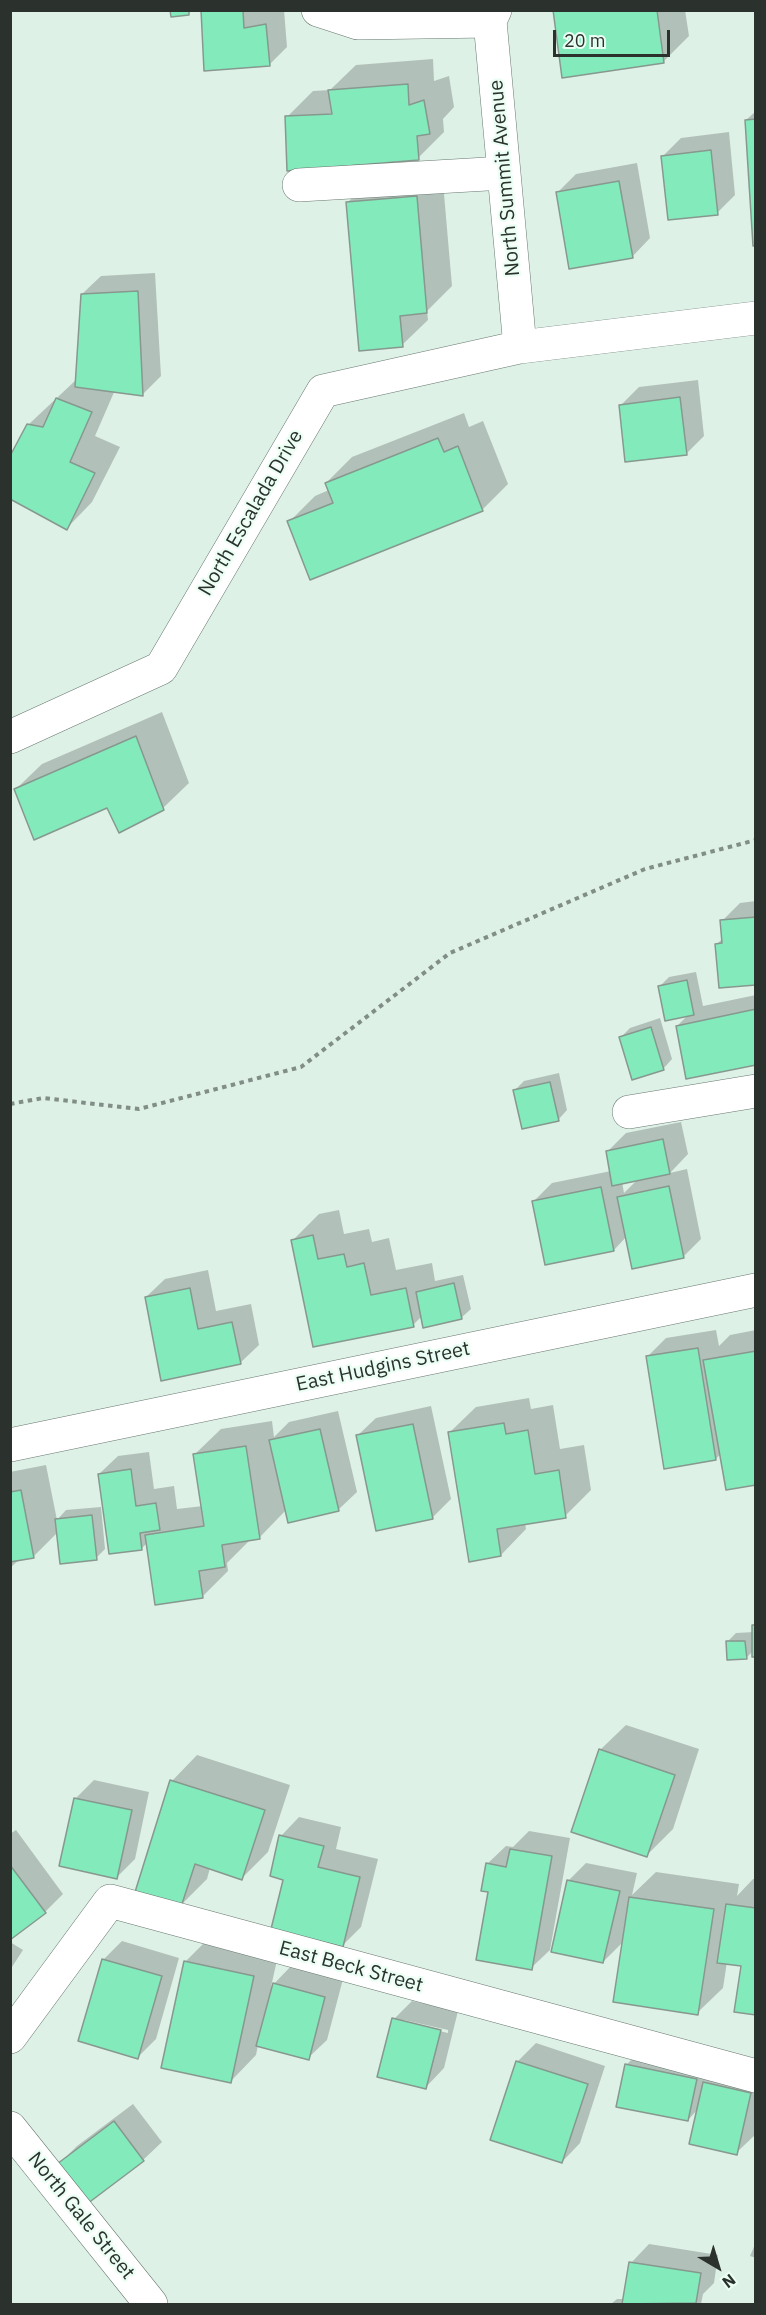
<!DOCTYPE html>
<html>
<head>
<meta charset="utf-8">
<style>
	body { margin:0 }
	#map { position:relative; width:766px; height:2315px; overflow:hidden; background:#def1e7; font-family:"IBM Plex Sans",sans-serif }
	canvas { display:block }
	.frame { position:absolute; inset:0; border:12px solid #2b322e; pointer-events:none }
	.north { position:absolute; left:688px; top:2237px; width:60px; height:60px; -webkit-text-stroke:4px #ebfef4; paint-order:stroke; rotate:142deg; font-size:16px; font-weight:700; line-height:24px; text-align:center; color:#2b322e }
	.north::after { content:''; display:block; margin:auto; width:21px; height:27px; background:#2b322e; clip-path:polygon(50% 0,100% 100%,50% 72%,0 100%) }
	.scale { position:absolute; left:553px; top:30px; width:117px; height:27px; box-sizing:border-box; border:3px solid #2b322e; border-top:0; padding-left:8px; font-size:18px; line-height:21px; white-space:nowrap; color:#2b322e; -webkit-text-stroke:4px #ebfef4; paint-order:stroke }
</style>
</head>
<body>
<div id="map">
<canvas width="766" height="2315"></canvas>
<div class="frame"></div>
<div class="north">N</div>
<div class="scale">20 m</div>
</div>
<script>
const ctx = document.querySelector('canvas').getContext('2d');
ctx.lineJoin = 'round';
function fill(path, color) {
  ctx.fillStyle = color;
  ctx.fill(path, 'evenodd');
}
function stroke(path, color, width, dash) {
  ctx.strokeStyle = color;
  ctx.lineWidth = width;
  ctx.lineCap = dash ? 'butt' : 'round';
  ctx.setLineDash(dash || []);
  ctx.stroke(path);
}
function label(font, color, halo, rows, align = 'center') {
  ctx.font = font + ' "IBM Plex Sans",sans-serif';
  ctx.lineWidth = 4.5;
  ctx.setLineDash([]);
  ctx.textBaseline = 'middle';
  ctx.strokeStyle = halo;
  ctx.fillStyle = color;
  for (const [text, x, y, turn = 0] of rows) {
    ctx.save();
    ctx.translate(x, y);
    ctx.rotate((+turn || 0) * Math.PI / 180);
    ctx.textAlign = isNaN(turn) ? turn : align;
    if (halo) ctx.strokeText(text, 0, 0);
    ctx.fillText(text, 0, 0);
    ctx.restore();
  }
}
fill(new Path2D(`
	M202,10H284L287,47L269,65Z
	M555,10H685L689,36L663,62Z
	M433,59L434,81L449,76L454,107L443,119L444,132L418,158L287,117L313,91L330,90L356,65Z
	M756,111V244L746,120Z
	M729,132L735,195L717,213L663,156L681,138Z
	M637,163L650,238L632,257L558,192L576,174Z
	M442,171L452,286L427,311L428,320L402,345L348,202L373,177Z
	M155,273L161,376L143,394L115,390L95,436L120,447L92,502L67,528L28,425L77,379L82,294L101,276Z
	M698,380L704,436L686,454L621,405L639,387Z
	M464,413L469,427L483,421L508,484L482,510L289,522L315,496L329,490L326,483L352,457Z
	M162,712L189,783L163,808L16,789L42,764Z
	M756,901V983L717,944L723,938L722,921L740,903Z
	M696,972L703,1006L756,995V1063L677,1026L688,1015L660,986L669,977Z
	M660,1018L672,1059L663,1069L620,1038L630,1028Z
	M559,1073L567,1110L558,1120L515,1090L524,1081Z
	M681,1122L688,1154L670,1173L687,1169L701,1239L683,1257L627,1236L614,1250L534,1201L552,1183L611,1171L607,1152L626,1133ZM638,1179L624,1193L622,1182Z
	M339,1210L344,1234L369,1229L372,1242L389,1238L396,1270L432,1263L435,1281L463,1275L471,1309L461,1318L422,1316L413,1325L314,1346L293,1240L319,1214Z
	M208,1270L216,1311L251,1304L259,1345L240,1363L146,1297L165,1279Z
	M716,1330L719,1346L730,1335L756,1330V1483L721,1453L716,1459L647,1357L666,1338Z
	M529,1398L531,1409L553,1405L560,1449L584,1445L591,1490L565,1516L525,1523L526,1529L501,1555L450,1432L476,1407Z
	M431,1406L451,1499L432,1518L357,1436L376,1418Z
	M338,1411L357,1492L338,1510H286L260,1537L250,1540L227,1563L228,1571L202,1597L148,1542L141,1549L99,1474L118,1456L149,1452L154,1489L174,1486L177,1509L203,1506L195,1454L221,1429L272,1421L274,1437L289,1422Z
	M46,1465L57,1520L66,1510L101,1507L105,1549L96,1558L58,1532L33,1557L20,1559L10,1568V1472Z
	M756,1624V1656L753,1651L746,1658L727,1642L736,1633L754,1632Z
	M626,1725L699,1749L673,1829L647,1855L600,1750Z
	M197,1755L290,1785L268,1852L242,1878L210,1868L207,1879L181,1905L172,1781Z
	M94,1780L149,1792L135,1859L117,1877L75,1799Z
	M299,1817L341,1827L336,1849L378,1859L361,1927L343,1945L285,1878L281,1836Z
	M16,1830L63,1894L45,1912L10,1938V1834Z
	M529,1831L570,1838L550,1950L531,1968L490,1891L487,1864L506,1846L513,1847Z
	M586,1863L637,1873L632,1895L656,1872L739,1884L737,1896L753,1879H756V2013L743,1964L727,1962L723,1988L697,2013L624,1941L603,1962L568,1881Z
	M211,1936L279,1951L271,1987L292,1965L343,1979L327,2040L308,2058L258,2045L256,2055L231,2081L185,1962Z
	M122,1941L179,1958L156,2039L138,2057L103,1960Z
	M10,1942L23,1950L10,1970Z
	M412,2001L458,2011L444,2068L426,2087L394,2019ZM404,2020L448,2030V2033L404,2023Z
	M536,2043L605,2066L580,2143L562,2162L517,2062Z
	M645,2047L756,2072L755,2135L736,2153L698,2109L688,2120L626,2065Z
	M133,2104L162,2142L143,2160L87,2202L59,2164L77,2146Z
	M756,2242V2258L750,2256Z
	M649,2244L718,2255L714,2283L703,2294L701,2304H611L617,2299H624L631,2263Z`), '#0003');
const building = new Path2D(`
	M170,10H189V15L171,17Z
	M201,10H243L244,28L266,24L270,66L204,71Z
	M553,10H657L664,63L562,78Z
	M408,84L409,105L424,100L430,134L417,136L419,160L287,171L285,116L332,114L328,90Z
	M756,119V246H753L745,120Z
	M711,150L718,215L668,220L661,156Z
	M619,181L633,258L569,269L556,192Z
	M417,196L427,313L400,316L403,347L359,351L346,202Z
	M138,291L143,396L75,387L81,294Z
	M680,397L687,455L625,462L619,405Z
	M56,398L92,412L70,462L95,473L67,530L10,499V456L27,424L43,427Z
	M438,438L444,452L458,446L483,511L310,580L287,521L333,503L325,483Z
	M136,736L164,810L119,833L107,808L34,840L14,789Z
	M756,917V985L719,988L715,944L722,943L720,920Z
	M687,980L694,1015L665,1021L658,986Z
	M756,1009V1065L686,1079L676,1026Z
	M651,1027L664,1070L632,1080L619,1037Z
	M550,1082L559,1121L522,1129L513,1090Z
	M663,1139L670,1174L612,1186L606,1151Z
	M669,1186L684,1258L632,1269L617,1197Z
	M601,1187L614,1251L545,1265L532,1201Z
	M313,1235L318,1259L344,1254L347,1267L364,1263L371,1295L406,1288L414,1327L313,1347L291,1240Z
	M454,1283L462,1319L423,1328L416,1292Z
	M190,1288L198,1329L232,1322L241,1364L161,1381L145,1297Z
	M698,1348L716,1460L664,1469L646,1356Z
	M756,1351V1485L726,1490L703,1360Z
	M504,1423L506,1434L528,1430L535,1474L559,1470L566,1518L497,1529L501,1556L469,1562L448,1432Z
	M413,1424L433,1519L376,1531L356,1435Z
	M320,1429L339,1511L288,1523L269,1440Z
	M246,1446L260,1539L222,1545L225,1567L199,1571L203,1598L155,1605L145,1535L204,1526L193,1454Z
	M131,1469L136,1506L156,1503L160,1530L140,1533L142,1550L109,1554L98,1474Z
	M21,1490L34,1558L10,1562V1492Z
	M92,1515L97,1560L60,1564L55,1519Z
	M752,1625H756V1657H752Z
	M726,1641H745L747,1659L727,1660Z
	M599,1749L675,1775L647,1857L571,1832Z
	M170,1780L265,1810L242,1880L195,1864L181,1907L135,1892Z
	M74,1798L132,1810L117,1879L59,1866Z
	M279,1835L324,1846L318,1867L360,1877L343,1947L271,1929L283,1880L270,1876Z
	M510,1849L552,1856L532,1970L476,1960L488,1892L481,1891L486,1863L506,1867Z
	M10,1865L46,1913L10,1940Z
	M567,1880L620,1891L603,1963L551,1952Z
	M629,1897L714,1909L698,2015L613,2002Z
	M726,1904L756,1908V2015L734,2012L741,1966L717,1963Z
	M102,1959L162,1976L138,2059L78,2041Z
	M184,1961L254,1976L231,2083L161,2068Z
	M273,1983L325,1997L309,2060L256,2046Z
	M392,2018L441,2030L426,2089L377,2077Z
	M516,2061L588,2084L562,2163L490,2140Z
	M625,2064L697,2079L688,2121L616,2107Z
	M703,2082L751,2093L737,2155L689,2144Z
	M114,2121L144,2161L87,2204L57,2164Z
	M629,2262L701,2273L696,2303L622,2304Z`);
fill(building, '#82eabb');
stroke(building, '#87988f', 1.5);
const minor = new Path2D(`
	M318,10L358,23L490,21
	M495,10L490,21L520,347
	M299,185L504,173
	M10,737L161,668L323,391L520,347L756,318
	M629,1112L756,1091
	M10,1445L756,1290
	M10,2037L110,1901L756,2076
	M10,2128L151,2304`);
stroke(minor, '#687870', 34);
stroke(new Path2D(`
	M10,1104L43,1098L139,1109L301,1067L450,953L645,869L756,840`), '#818e87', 4, [4.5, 4.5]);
stroke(minor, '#fff', 33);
label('20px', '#2b322e', '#ebfef4', [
	["North Summit Avenue",505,178,-95],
	["North Escalada Drive",251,513,-60],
	["East Hudgins Street",383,1367,-12],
	["East Beck Street",351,1967,15],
	["North Gale Street",81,2216,51]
]);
</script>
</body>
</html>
